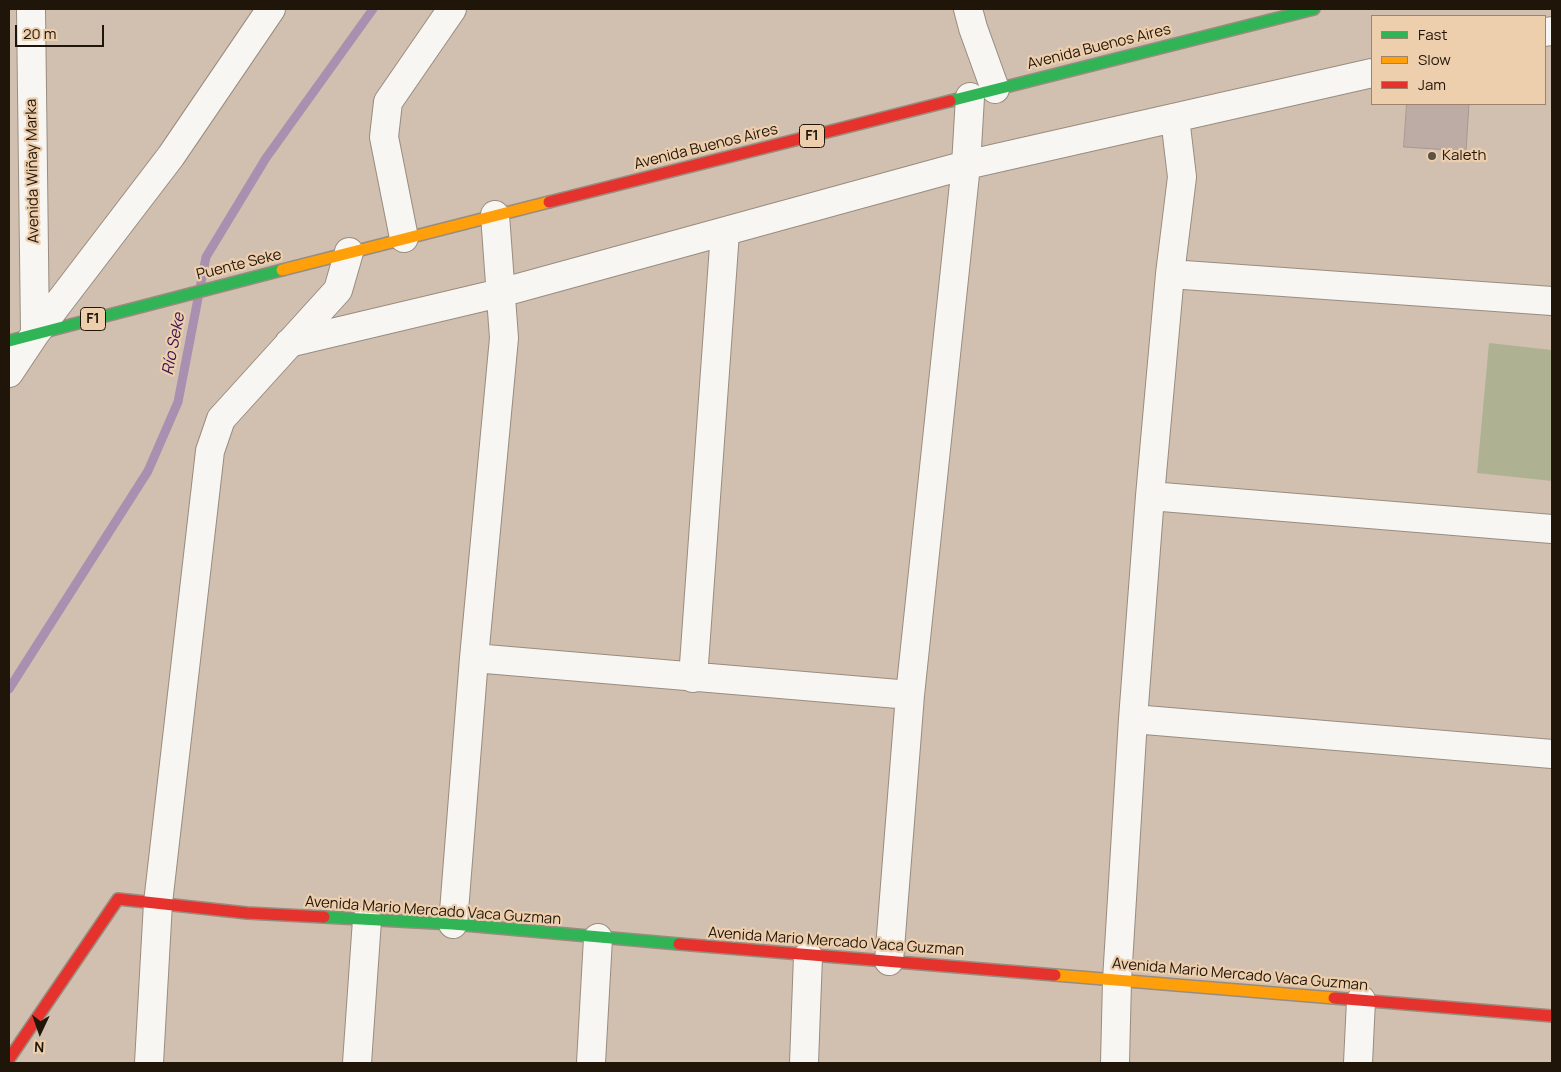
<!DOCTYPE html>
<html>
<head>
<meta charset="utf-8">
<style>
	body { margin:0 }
	#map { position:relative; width:1561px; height:1072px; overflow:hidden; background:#d1c0af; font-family:Manrope,sans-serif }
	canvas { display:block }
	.frame { position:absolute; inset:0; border:10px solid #201509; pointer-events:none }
	.legend { position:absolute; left:1371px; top:15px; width:175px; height:90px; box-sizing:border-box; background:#edcead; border:1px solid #9b846b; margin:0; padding:6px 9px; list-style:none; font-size:15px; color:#201509 }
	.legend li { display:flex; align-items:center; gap:10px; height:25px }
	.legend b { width:25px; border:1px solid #9b846b }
	.north { position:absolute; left:15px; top:1007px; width:50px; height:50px; -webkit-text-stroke:4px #edcead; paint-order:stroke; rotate:183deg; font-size:14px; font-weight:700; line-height:20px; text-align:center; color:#201509 }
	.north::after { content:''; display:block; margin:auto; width:18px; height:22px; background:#201509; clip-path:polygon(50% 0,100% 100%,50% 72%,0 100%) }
	.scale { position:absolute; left:15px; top:25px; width:89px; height:22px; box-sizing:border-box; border:2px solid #201509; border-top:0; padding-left:6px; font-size:15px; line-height:18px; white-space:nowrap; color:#201509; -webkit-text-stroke:4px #edcead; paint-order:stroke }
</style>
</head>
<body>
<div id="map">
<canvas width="1561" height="1072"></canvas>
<div class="frame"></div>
<ul class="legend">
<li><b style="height:6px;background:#30b455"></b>Fast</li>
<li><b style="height:6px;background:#ff9f0a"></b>Slow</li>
<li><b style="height:6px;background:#e5322d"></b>Jam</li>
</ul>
<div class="north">N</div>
<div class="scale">20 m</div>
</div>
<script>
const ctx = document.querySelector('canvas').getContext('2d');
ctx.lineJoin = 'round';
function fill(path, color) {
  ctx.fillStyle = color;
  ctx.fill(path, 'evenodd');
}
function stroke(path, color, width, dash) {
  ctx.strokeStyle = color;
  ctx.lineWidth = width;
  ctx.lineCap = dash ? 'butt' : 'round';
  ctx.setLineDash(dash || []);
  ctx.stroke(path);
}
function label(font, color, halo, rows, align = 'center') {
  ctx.font = font + ' Manrope,sans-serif';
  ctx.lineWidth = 4.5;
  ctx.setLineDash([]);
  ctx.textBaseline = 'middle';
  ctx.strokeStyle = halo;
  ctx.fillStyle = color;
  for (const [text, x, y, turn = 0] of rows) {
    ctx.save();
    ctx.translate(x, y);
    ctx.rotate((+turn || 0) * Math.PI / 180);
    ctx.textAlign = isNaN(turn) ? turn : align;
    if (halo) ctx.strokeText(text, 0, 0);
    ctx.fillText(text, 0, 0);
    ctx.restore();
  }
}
fill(new Path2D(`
	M1489,343L1552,350V481L1477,473Z`), '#aeb292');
stroke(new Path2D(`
	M9,689L148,471L178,402L206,257L266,158L373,9`), '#aa90b0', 9);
const building = new Path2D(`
	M1407,104H1469L1466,151L1404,147Z`);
fill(building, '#bcaca5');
stroke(building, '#a79791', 1);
const street = new Path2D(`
	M31,9L35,334
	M968,9L973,28L995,89
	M1545,32L1552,31
	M404,238L384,137L388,102L452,9
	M1170,274L1552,301
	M289,343L500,293L966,165L1372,73
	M9,373L35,334L171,156L271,9
	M1150,496L1552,529
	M474,658L910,695
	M693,678L725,232
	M1133,719L1552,754
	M453,924L474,658L504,338L495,215
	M889,961L910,695L966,165L970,97
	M149,1063L158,903L210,451L221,419L338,290L349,252
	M357,1063L367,920
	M591,1063L598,938
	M804,1063L808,956
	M1115,1063L1117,980L1133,719L1150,496L1170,274L1182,177L1175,118
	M1358,1063L1361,1000`);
const fast = new Path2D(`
	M950,101L1314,9
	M9,341L282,270
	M324,917L453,924L679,944`);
const slow = new Path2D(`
	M282,270L549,202
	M1055,975L1334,998`);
const jam = new Path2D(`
	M549,202L950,101
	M679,944L1055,975
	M1334,998L1552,1016
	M9,1059L118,899L247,913L324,917`);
stroke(street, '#998c7f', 30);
stroke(fast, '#998c7f', 14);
stroke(slow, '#998c7f', 14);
stroke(jam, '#998c7f', 14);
stroke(street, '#f8f6f3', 28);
stroke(fast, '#30b455', 11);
stroke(slow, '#ff9f0a', 11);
stroke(jam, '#e5322d', 11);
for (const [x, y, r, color] of [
	[1432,156,5,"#5e5143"]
]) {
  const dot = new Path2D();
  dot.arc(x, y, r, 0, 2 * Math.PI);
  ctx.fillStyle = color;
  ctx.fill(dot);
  stroke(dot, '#edcead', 2);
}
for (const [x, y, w] of [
	[812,136,25],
	[93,319,25]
]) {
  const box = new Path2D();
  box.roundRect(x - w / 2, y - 11.5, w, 23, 4);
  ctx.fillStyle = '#edcead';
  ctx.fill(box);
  stroke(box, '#201509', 1);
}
label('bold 14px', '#201509', null, [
	["F1",812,136],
	["F1",93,319]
]);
label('15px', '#201509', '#edcead', [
	["Avenida Buenos Aires",1099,47,-14],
	["Avenida Buenos Aires",706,147,-14],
	["Avenida Wiñay Marka",33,171,-91],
	["Puente Seke",239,265,-14],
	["Avenida Mario Mercado Vaca Guzman",433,911,4],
	["Avenida Mario Mercado Vaca Guzman",836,942,4],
	["Avenida Mario Mercado Vaca Guzman",1240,975,5]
]);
label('15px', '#201509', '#edcead', [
	["Kaleth",1442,156]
], 'left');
label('italic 16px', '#3a1154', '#edcead', [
	["Río Seke",174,344,-79]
]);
</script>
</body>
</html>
